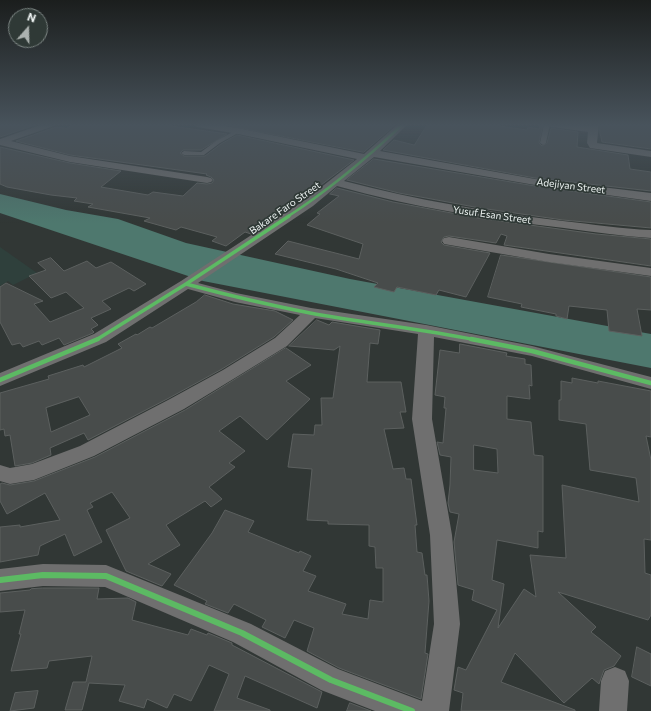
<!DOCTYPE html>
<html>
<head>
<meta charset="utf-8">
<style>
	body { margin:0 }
	#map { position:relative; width:651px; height:711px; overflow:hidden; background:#313735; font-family:Commissioner,sans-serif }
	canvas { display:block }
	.north { position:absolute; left:8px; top:8px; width:40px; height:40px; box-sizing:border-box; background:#2f3936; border:1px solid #7b8482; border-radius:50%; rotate:20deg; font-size:11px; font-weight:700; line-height:16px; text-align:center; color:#eef4f3 }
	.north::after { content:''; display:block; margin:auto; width:14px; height:18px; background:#acb2b0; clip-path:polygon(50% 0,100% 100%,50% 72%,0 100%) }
</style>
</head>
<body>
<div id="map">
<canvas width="651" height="711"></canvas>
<div class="north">N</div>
</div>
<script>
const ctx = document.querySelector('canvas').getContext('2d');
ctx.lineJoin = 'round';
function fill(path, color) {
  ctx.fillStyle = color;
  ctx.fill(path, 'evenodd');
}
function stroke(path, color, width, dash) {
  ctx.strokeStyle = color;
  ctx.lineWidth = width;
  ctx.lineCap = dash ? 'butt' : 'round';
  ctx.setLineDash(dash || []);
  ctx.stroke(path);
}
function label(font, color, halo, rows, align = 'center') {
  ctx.font = font + ' Commissioner,sans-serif';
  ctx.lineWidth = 3.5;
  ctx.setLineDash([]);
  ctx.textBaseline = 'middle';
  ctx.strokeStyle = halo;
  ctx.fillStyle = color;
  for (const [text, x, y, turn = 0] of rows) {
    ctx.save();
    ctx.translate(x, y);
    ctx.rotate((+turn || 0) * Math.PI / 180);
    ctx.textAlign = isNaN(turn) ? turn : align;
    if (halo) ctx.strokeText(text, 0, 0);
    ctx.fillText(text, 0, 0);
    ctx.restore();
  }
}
fill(new Path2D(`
	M0,247L37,273L13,285L8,281L0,286Z`), '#2f403c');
fill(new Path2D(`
	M0,194L66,210L118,219L186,243L350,279L651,334V368L203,281L0,213Z`), '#4e786e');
const building = new Path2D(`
	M0,124H38L0,137Z
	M75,124H158L227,134L201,150H183L180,153L184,156H205L221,144L237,135L354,160L321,185L318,182L310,188H308L280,209L283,210L263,226L251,234L245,232L226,246L212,241L217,237L181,227L176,230L144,221L150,218L88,207L93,204L74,201L77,198L51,195L7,187L0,184V147L70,163L121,171L101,187L148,195L153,192L183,196L197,183L207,184L212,183L214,180L211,177L206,175L207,174L70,155L16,141L56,127L66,128Z
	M220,124H396L364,152Z
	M428,124H501L500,126L527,130L528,127L539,129V124H543L539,143L542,146L547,143L551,128L578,132L577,147L628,155L630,169L651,172V191L535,178L383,150L394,140L414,145Z
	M600,124H651V149L602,142L600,133Z
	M374,159L535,186L651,202V228L563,220L480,208L399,193L347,180Z
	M337,188L393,202L478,218L596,234L651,239V266L504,245L507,236L501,234L496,243L449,236L444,237L441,242L444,245L490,253L466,297L439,290L436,295L397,287L394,292L374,287L378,283L336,269L275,254L288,241L359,259L363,244L307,225L320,214L317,213L339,196L330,194Z
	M501,255L651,277V310L637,309L642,336L609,331L607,310L569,306L567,319L556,316V314L521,307L522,304L488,297Z
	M51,258L64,271L87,261L96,268L111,262L146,284L134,291L129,288L102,301L111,309L91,318L98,325L91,329L94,332L93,333L64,345L59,338L42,345L39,341L23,347L20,343L12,345L0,322V287L6,283L43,301L34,304L50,322L84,308L66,292L51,298L29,276L46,270L38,263Z
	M205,295L233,304L275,311L293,320L274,337L222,369L169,398L88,440L84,433L50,448L51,455L32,463L15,466L10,435L5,436L4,429L0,430V393L49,379L48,376L83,365L84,367L122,348L118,344L136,334L137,335L150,327L152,328L196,302ZM79,397L90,415L51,432L46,408Z
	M317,320L329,325L332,322L380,330L378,344L370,343L367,382H401L406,412H400L404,428L384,429L393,469L404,468L406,479H411L417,525H415L417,552L422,553L425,575H427L429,601L425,653L428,654L421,699L339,668L307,651L314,628L294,620L285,638L262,627L266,620L234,604L228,613L205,604L207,601L174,585L212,533L225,510L254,521L248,532L299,553L300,551L311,556L303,571L316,576L308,591L346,604L342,614L368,619L370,600L383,602V568H376L375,547L369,546V525L328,524V521L307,520L312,469L288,467L293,434L314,435L315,425H322L321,398H333L340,346L334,350L289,346Z
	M460,344L507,353L506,356L525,359V364L531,365L532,386L529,385L530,399L507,396V419L531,422L534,455L543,456V532L538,531V548L497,540L492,580L504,584L498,628L524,589L536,597L530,555L566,558L562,485L639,502L636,478L590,470L586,424L559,420V400H561V381L572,383V378L598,383V381L651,391V437L646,436L651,460V540L644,539L645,573L651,575V615L648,620L558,592L596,627L591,632L621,656L614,666L604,670L599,684L592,678L564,703L515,653L501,682L575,710V711H461L463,693L454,690L458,667L466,670L497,610L472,600L474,590L458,585L454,542L459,514L450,512L448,503L450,485L451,457L440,455L437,442L443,443L446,408H444L445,397L435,395L440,350L459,353ZM474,445L497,449L498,473L474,470Z
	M286,348L311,365L286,381L310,399L267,440L240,416L219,431L245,451L229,463L235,467L209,487L222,499L211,507L205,501L166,525L180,545L148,564L171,574L162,586L126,571L106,530L130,518L112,492L90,503L93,507L87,510L102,542L74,556L65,534L40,546L38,555L0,562V527L20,525V527L60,520L45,493L7,514L0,501V484L2,483L10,485L34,481L95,457L185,410Z
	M43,588H99L97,599L128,598L136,602L132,620L188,635L191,629L207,635L208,633L232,643V645L322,692L317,708L245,676L237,698L270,710V711H214L229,674L209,665L191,701L174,694L167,708L147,699L144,708L119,701L125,685L89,683L82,710H65L73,682H86L92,656L49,661L47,668L11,671L21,634H19L25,610L0,612V593L30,590L31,589Z
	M637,647L651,654V686L632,677Z
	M38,691L34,708L10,711L15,693Z
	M350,703L371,711H347Z`);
fill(building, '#484c4b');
stroke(building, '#5c605f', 1);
fill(new Path2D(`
	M544,124H550L546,143L543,145L540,143Z
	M238,129L240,130V132L220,143L204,155H184L181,153L184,151L201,152L216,141Z`), '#6f6f6f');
fill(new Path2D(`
	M43,124H56L54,126L11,141L70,156L207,177L211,178L213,180L211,182L207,183L70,162L0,145V139Z
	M192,124H212L238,128L364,154L398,124H408L380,151L535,179L651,193V201L535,185L374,157L344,181C416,200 489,212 563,221C592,224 621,229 651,230V238C622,236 593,232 564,228C487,219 412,207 337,186L313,206L198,283L236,293L311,308L426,325L532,346L651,377V389L532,356L434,337L432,419L452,535L460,624L449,711H375L321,690L233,642L105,587L43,586L0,591V569L43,564L106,565L251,624L338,669L422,701L434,624L430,535L412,419L418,334L315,318L287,346L235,378L184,409L94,456L34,480L10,484L0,481V465L10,468L32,464L80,446L170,399L223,370L275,338L300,315L235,302L188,289L106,342L0,386V373L94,334L181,281L305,200L357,159L238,134L197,127Z
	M546,124H569L589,126V124H599L597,143L651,151V157L590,148L587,143L588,132L551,127Z
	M449,237L549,254L651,268V276L549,262L444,244L442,241L444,238Z
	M615,667L625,671L629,681L627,711H599L601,681L605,671Z`), '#6f6f6f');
stroke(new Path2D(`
	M287,217C329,190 367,158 403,124`), '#5cba63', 2.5);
stroke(new Path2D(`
	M186,284C227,295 269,305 310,313C365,323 421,329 476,340
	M96,340L186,284L289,216`), '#5cba63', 3.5);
stroke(new Path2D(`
	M471,339L532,351L651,383
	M0,380L98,339`), '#5cba63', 4.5);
stroke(new Path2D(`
	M0,580L43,575L106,576L242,633L331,680L412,711`), '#5cba63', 6);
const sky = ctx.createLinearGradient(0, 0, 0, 223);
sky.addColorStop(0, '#1b1e1d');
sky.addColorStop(0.56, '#48535c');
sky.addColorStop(1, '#48535c00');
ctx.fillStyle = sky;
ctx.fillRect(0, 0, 651, 223);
label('10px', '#eef4f3', '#2f3936', [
	["Adejiyan Street",571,186,7],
	["Bakare Faro Street",285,208,-35],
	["Yusuf Esan Street",492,215,8]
]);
</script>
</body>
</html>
